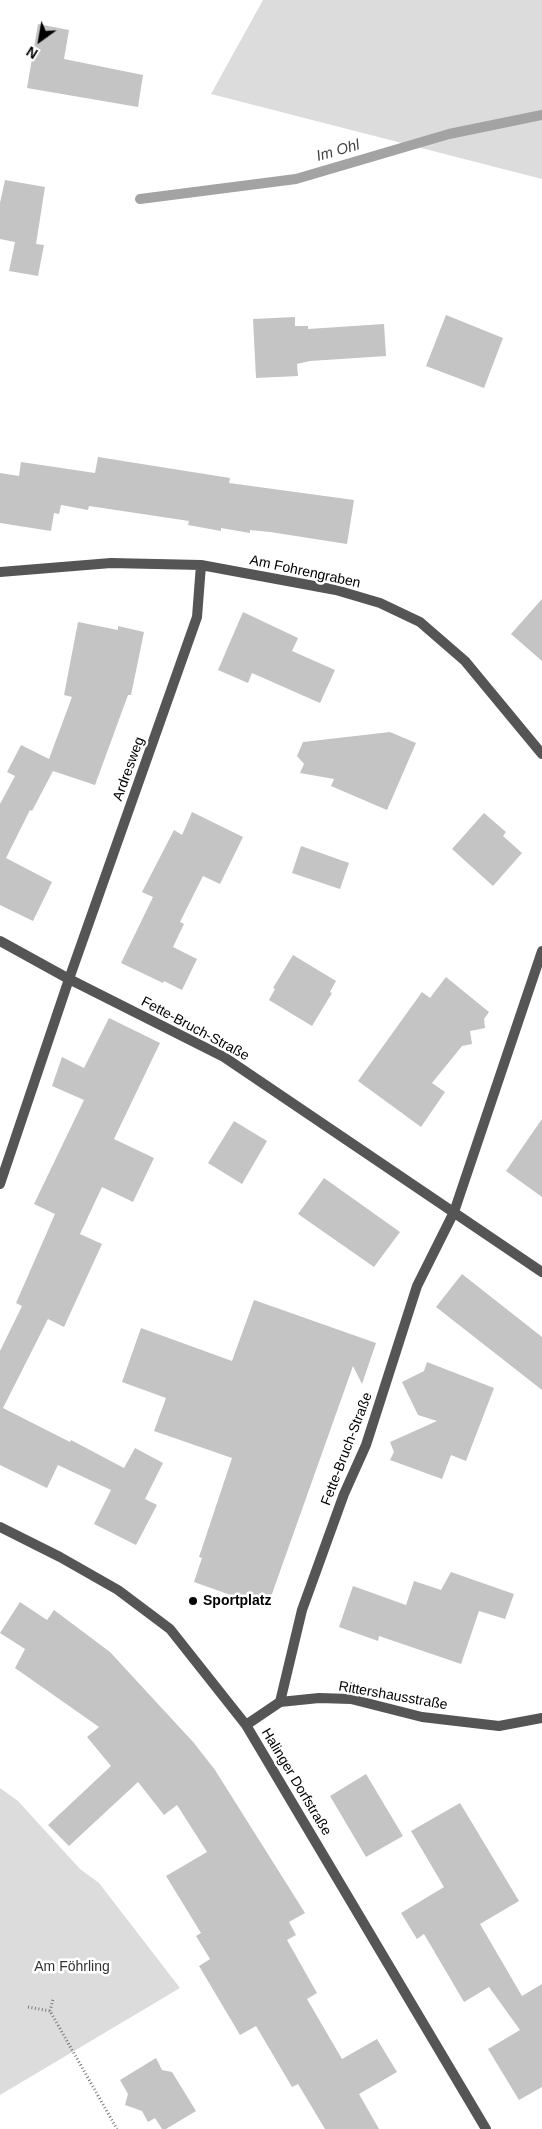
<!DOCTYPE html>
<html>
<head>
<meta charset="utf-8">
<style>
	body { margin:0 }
	#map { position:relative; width:542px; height:2129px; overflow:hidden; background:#fff; font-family:Helvetica,sans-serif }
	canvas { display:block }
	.north { position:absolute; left:15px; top:15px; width:50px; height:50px; -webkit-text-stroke:4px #fff; paint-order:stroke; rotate:212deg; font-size:14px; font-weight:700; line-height:20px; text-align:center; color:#000 }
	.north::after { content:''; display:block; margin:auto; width:18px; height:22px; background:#000; clip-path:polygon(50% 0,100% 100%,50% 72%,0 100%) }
</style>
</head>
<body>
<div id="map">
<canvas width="542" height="2129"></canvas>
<div class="north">N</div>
</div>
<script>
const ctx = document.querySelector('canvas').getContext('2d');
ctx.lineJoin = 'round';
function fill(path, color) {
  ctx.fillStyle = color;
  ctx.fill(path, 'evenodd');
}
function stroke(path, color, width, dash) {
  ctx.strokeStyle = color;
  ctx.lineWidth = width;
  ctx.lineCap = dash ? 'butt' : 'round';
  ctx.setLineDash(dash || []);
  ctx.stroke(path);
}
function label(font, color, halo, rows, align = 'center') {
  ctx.font = font + ' Helvetica,sans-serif';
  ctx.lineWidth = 5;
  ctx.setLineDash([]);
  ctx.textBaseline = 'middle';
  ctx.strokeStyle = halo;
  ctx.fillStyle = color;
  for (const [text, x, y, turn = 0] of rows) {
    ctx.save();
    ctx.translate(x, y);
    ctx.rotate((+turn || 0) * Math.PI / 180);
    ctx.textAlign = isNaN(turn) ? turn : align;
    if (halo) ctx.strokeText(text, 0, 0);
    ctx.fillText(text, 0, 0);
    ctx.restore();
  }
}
fill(new Path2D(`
	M263,0H542V179L211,94Z
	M0,1788L18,1801L80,1869L99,1883L180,1988L0,2095Z`), '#dcdcdc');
stroke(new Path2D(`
	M140,199L296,179L449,134L542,115`), '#a3a3a3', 10);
fill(new Path2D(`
	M38,24L69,30L64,59L143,75L138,107L27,88Z
	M5,180L45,187L36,244L44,245L38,276L9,271L15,242L0,239V203Z
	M446,315L503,338L484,388L426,366Z
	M295,317V326H308V329L384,324L386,356L310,361L297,364L298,376L256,378L253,319Z
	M98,457L230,478L229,483L354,500L347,544L270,532L250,530V533L221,528V531L188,525L189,521L89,506L88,510L61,505L59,514L54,513L51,531L0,523V473L19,476L21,462L95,473Z
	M542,599V661L511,634Z
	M243,612L298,638L292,651L335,670L320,703L252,673L248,683L218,670Z
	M78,622L118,630V626L144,632L131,695H128L95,785L53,771L32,811L30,810L6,858L52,882L33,921L0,905V804L15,776L7,772L21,745L49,759L72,697L64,695Z
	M390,732L416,743L387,810L331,786L334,779L300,773L304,764L297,756L303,742Z
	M192,812L243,837L220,884L203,876L180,922L184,924L173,947L197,959L182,990L164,981L163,983L121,963L153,897L142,892L174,830L182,835Z
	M484,813L506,832L503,836L522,853L493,886L452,849Z
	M301,846L349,863L340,889L292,873Z
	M293,955L336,981L330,992L332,993L312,1026L269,1000L275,989L273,988Z
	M446,977L489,1012L484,1019L485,1028L470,1031L472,1044L462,1046L432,1083L445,1092L421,1127L358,1081L422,992L430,998Z
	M109,1018L160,1043L114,1139L154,1158L133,1202L102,1187L80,1234L102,1244L64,1327L48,1319L3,1408L70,1442L71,1440L124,1468L135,1448L163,1463L145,1499L157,1505L136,1545L94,1524L111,1490L58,1465L47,1488L0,1465V1351L22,1306L16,1303L55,1214L34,1204L84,1100L52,1086L62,1057L84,1068Z
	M542,1119V1197L506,1171Z
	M234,1121L267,1141L242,1184L208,1163Z
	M324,1178L400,1232L374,1267L298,1214Z
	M462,1274L542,1337V1390L436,1307Z
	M254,1300L376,1343L362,1384L353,1366L267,1608L194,1582L202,1558L199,1557L232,1458L154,1431L166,1398L122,1382L141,1328L232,1361Z
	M427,1362L494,1388L466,1461L451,1455L442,1479L390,1460L394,1452L390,1442L437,1421L418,1415L402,1382L424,1371Z
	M451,1572L514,1594L505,1619L479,1611L461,1664L379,1636L378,1641L339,1627L353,1586L406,1605L414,1581L441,1590Z
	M20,1602L47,1620L54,1610L110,1652L194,1743L215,1770L305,1913L289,1922L296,1935L287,1940L317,1993L307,1999L342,2059L377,2039L397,2072L359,2094L379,2129H325L298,2084L292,2087L256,2026L240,2035L199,1966L210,1959L196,1936L201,1933L166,1876L207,1852L177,1805L164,1815L138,1782L69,1846L48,1825L111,1766L87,1737L99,1727L15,1668L25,1649L0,1633Z
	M366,1774L403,1836L366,1857L330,1796Z
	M460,1803L519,1901L480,1924L522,1996L542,1984V2087L519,2100L488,2049L520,2030L489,1987L464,2002L424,1934L417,1939L401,1913L444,1887L411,1831Z
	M156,2058L162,2070L172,2072L196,2111L166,2129H162L155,2118L148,2122L142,2111L125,2105L128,2094L120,2080Z`), '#c4c4c4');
stroke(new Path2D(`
	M28,2007L50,2011L117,2129
	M50,2011L53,1999`), '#777', 3, [1, 2.5]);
stroke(new Path2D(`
	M280,1702L302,1610L344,1494L366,1445L417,1286L454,1212L542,951`), '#555', 10);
stroke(new Path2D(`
	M0,572L111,563L201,565L336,590L380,603L420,622L465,661L542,754
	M0,941L69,979L224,1057L542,1272
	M0,1184L69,979L197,617L201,565
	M0,1527L60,1557L118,1590L170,1629L246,1725L486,2129
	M246,1725L280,1702L319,1698L351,1699L422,1717L499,1726L542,1718`), '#555', 10);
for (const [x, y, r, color] of [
	[193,1601,5,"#000"]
]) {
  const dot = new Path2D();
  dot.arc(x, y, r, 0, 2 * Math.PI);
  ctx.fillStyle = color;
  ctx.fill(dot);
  stroke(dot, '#fff', 2);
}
label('14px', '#000', '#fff', [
	["Am Fohrengraben",305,572,12],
	["Ardresweg",129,769,-70],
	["Fette-Bruch-Straße",195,1029,28],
	["Fette-Bruch-Straße",347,1449,-69],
	["Rittershausstraße",393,1696,10],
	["Halinger Dorfstraße",296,1782,59]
]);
label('bold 14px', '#000', '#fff', [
	["Sportplatz",203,1601]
], 'left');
label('14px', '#333', '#fff', [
	["Am Föhrling",72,1967]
]);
label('italic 15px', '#444', '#fff', [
	["Im Ohl",338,151,-16]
]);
</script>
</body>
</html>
